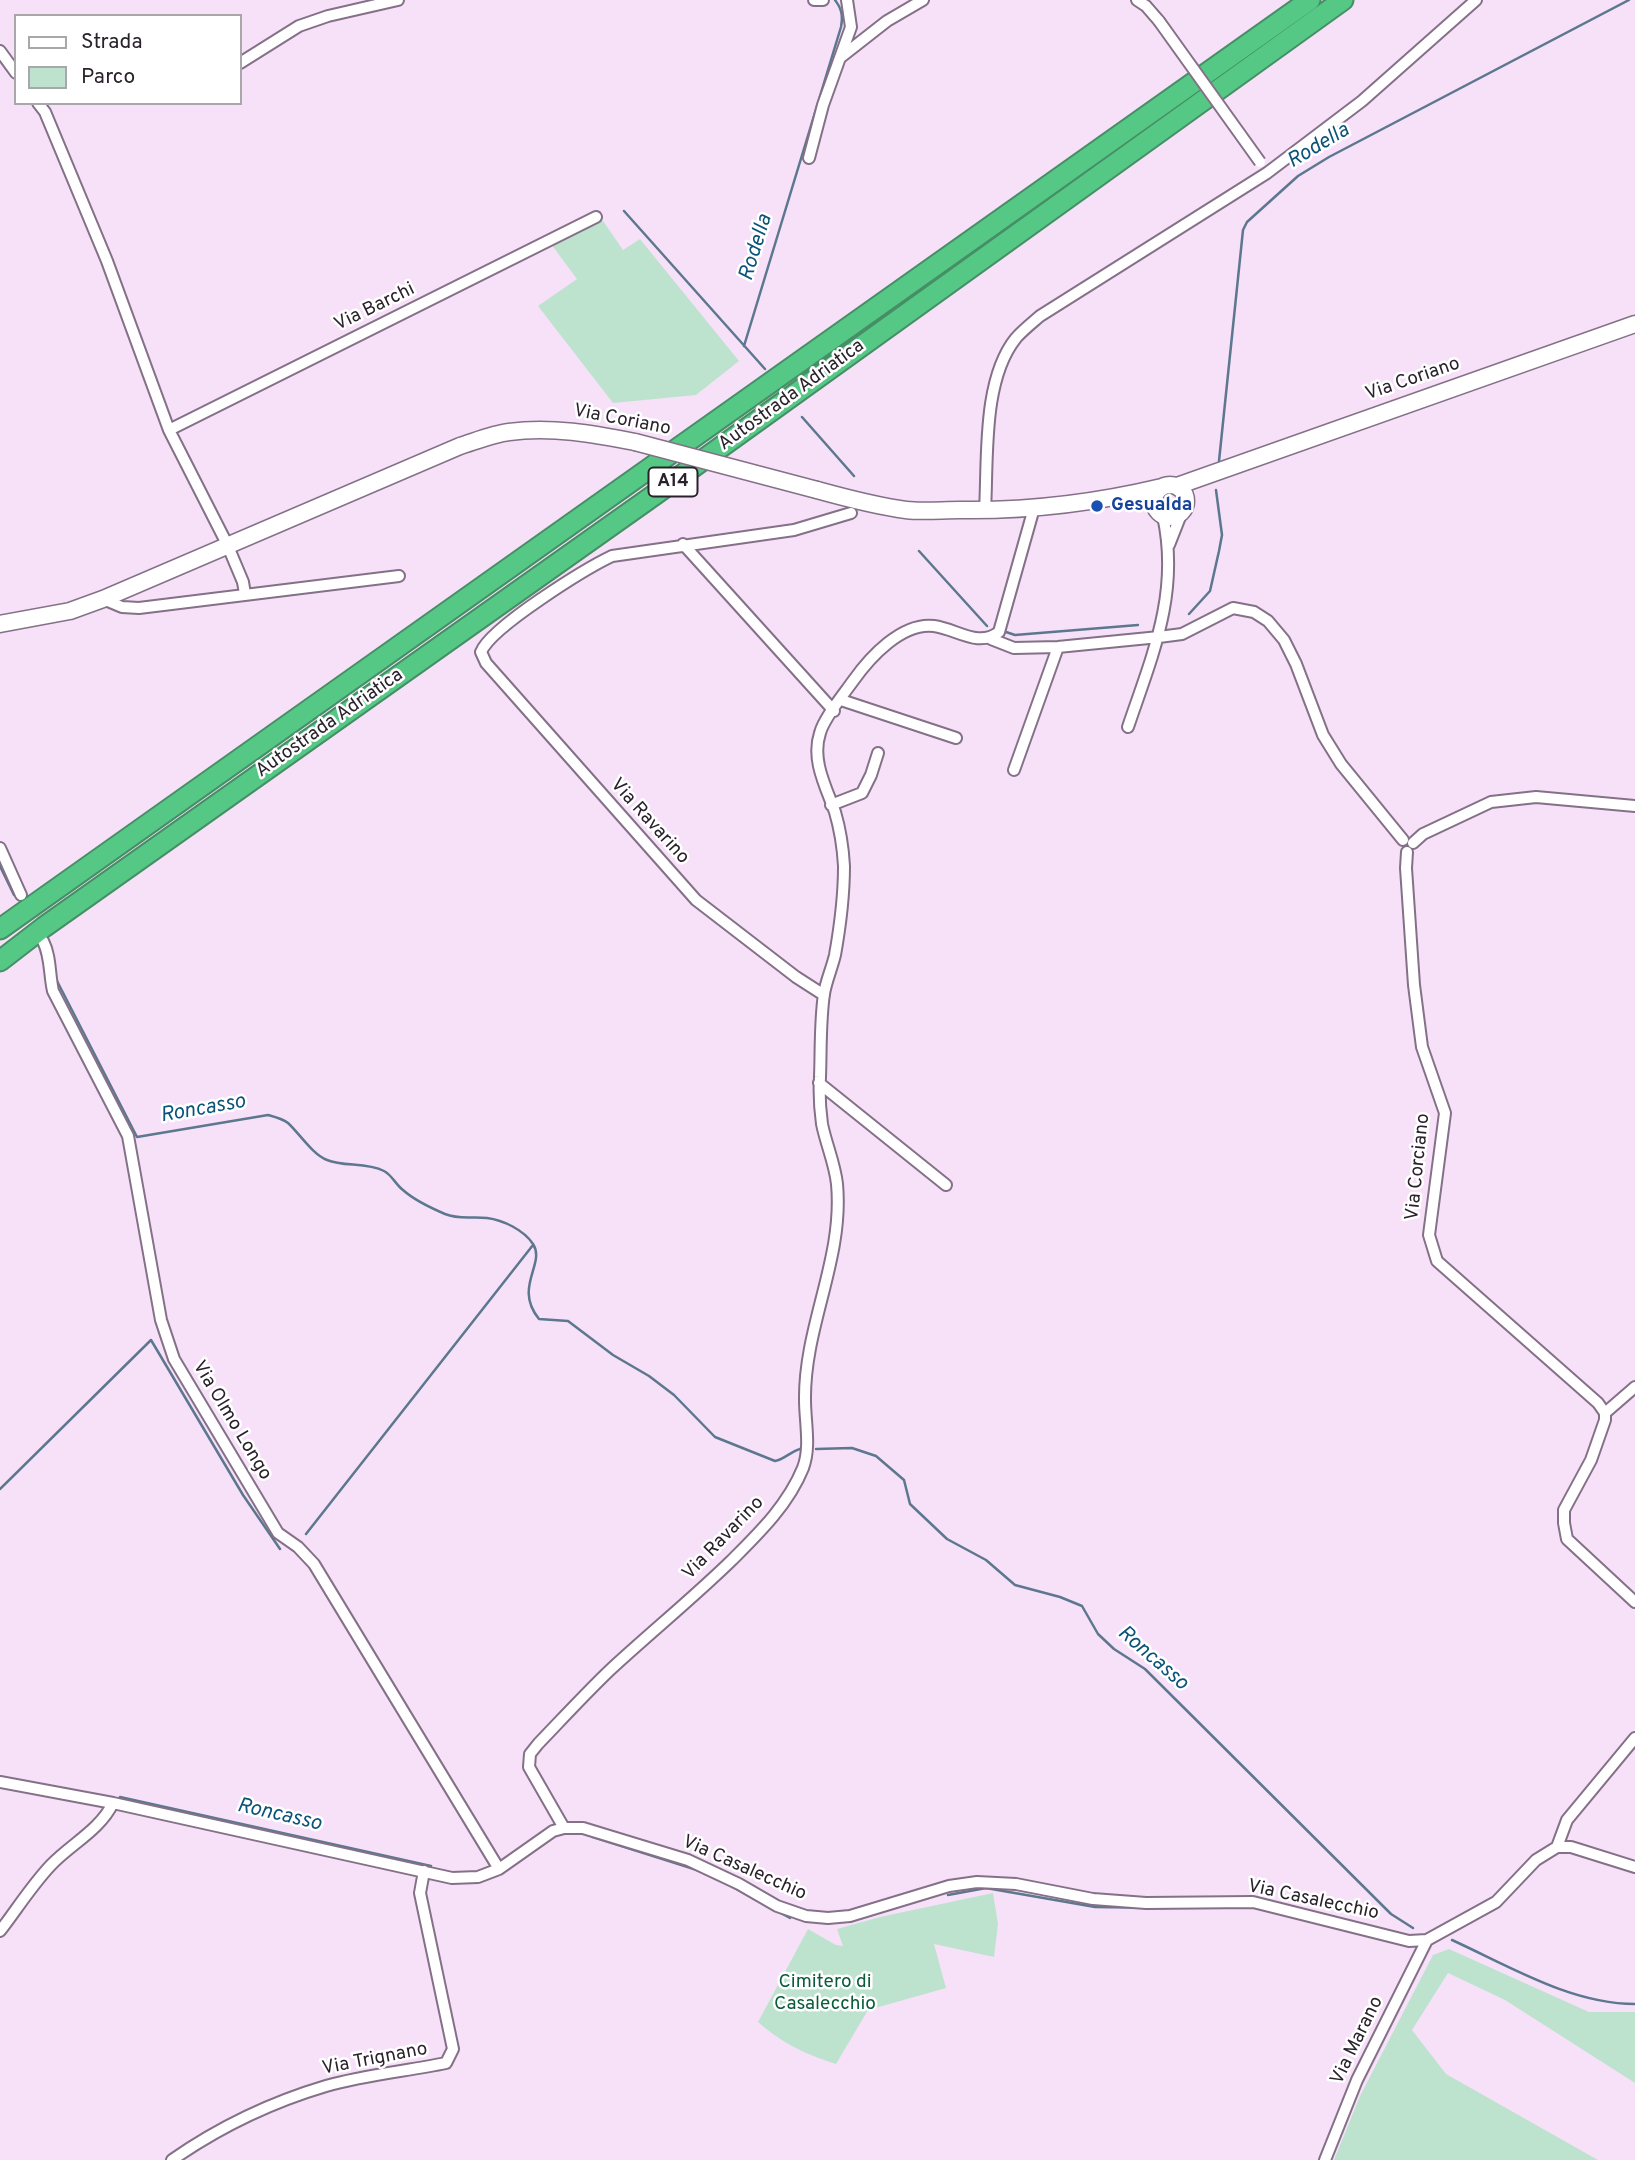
<!DOCTYPE html>
<html>
<head>
<meta charset="utf-8">
<style>
	body { margin:0 }
	#map { position:relative; width:1635px; height:2160px; overflow:hidden; background:#f6e1f9; font-family:Overpass,sans-serif }
	canvas { display:block }
	.legend { position:absolute; left:14px; top:14px; width:228px; height:91px; box-sizing:border-box; background:#fff; border:2px solid #aaa7aa; margin:0; padding:9px 12px; list-style:none; font-size:21px; color:#2a222b }
	.legend li { display:flex; align-items:center; gap:14px; height:35px }
	.legend b { width:35px; border:2px solid #aaa7aa }
</style>
</head>
<body>
<div id="map">
<canvas width="1635" height="2160"></canvas>
<ul class="legend">
<li><b style="height:9px;background:#fff"></b>Strada</li>
<li><b style="height:19px;background:#bde3ce"></b>Parco</li>
</ul>
</div>
<script>
const ctx = document.querySelector('canvas').getContext('2d');
ctx.lineJoin = 'round';
function fill(path, color) {
  ctx.fillStyle = color;
  ctx.fill(path, 'evenodd');
}
function stroke(path, color, width, dash) {
  ctx.strokeStyle = color;
  ctx.lineWidth = width;
  ctx.lineCap = dash ? 'butt' : 'round';
  ctx.setLineDash(dash || []);
  ctx.stroke(path);
}
function label(font, color, halo, rows, align = 'center') {
  ctx.font = font + ' Overpass,sans-serif';
  ctx.lineWidth = 5;
  ctx.setLineDash([]);
  ctx.textBaseline = 'middle';
  ctx.strokeStyle = halo;
  ctx.fillStyle = color;
  for (const [text, x, y, turn = 0] of rows) {
    ctx.save();
    ctx.translate(x, y);
    ctx.rotate((+turn || 0) * Math.PI / 180);
    ctx.textAlign = isNaN(turn) ? turn : align;
    if (halo) ctx.strokeText(text, 0, 0);
    ctx.fillText(text, 0, 0);
    ctx.restore();
  }
}
fill(new Path2D(`
	M601,218L623,250L640,239L739,361L696,395L613,403L538,306L577,279L551,244Z
	M993,1893L998,1924L994,1957L934,1944L946,1988L868,2010L836,2064C803,2053 785,2045 758,2022L808,1929L836,1945L843,1946L837,1929L880,1917Z
	M1449,1949L1589,2012H1635V2083L1505,2000L1448,1973L1412,2030L1446,2074L1598,2160H1334L1360,2096L1433,1955Z`), '#bde3ce');
stroke(new Path2D(`
	M624,211L765,369
	M744,346L841,27C843,16 842,9 835,0
	M802,417L854,476
	M1219,461L1243,230L1247,222L1298,176L1329,157L1629,0
	M919,551L987,626
	M1189,614L1210,591L1219,551L1222,535L1216,490
	M1006,632L1015,635L1138,625
	M0,866L14,895
	M57,981L137,1137L268,1115C275,1117 283,1119 288,1123C299,1133 313,1155 327,1160C344,1167 366,1162 384,1171C392,1175 396,1185 403,1190C414,1200 431,1208 445,1214C460,1220 472,1216 487,1218C503,1220 524,1230 533,1244C546,1264 513,1287 539,1319L568,1321L613,1355L649,1376L674,1395L715,1437L775,1461C785,1459 790,1452 800,1449
	M816,1449L852,1448L876,1456L904,1480L910,1504L947,1539L986,1560L1015,1585L1060,1597L1082,1606L1098,1634L1114,1649L1145,1669L1391,1914L1413,1928
	M0,1489L151,1340L243,1495L280,1549
	M306,1534L533,1245
	M120,1797L431,1866
	M593,1837L697,1870
	M731,1886L756,1900
	M948,1895L986,1888L1095,1907L1166,1908
	M777,1911L790,1918
	M1452,1940C1509,1966 1571,2004 1635,2004`), '#5d778e', 2.5);
const minor = new Path2D(`
	M814,0H823
	M1137,0L1146,6L1159,21
	M0,51L16,73
	M841,57L887,21L923,0
	M240,63L299,26L328,16L398,0
	M38,103L45,112L107,261L169,430L227,544L243,582L245,594
	M809,158L823,105L851,27L847,0
	M169,430L596,217
	M985,511C988,459 982,380 1016,338C1023,330 1032,323 1040,316L1267,173L1362,101L1476,0
	M683,544L834,711
	M1169,545L1182,512
	M103,599L122,607L139,608L399,576
	M991,639L1014,648L1058,647L1159,637L1182,634L1233,608L1254,612L1268,621L1284,640L1296,664L1323,735L1341,764L1403,840
	M841,700L956,738
	M1128,727C1152,656 1180,593 1163,516
	M1014,770L1058,647
	M831,805L862,793L871,775L878,753
	M1413,843L1423,834L1491,802L1536,797L1635,806
	M0,848L21,895
	M1407,852L1406,868L1414,985L1422,1047L1445,1113L1429,1235L1437,1261L1598,1403L1605,1413V1420L1591,1460L1564,1510V1523L1567,1539L1635,1602
	M43,941C51,957 49,973 53,991L128,1136L161,1320L174,1359L278,1533L298,1547L314,1564L499,1869
	M824,995L796,977L696,900L486,663L481,652C491,627 585,569 612,556L794,530L851,513
	M819,1083L946,1185
	M1605,1413L1635,1387
	M0,1782L113,1803L452,1878L478,1877L499,1869L553,1831L564,1828H583L688,1860L739,1884L777,1906L806,1916L828,1918L850,1916L949,1886L977,1882L1016,1884L1093,1899L1146,1903L1253,1902L1409,1941L1427,1940L1496,1902L1536,1860L1557,1847H1571L1635,1867
	M564,1828L529,1767L530,1754L538,1744C562,1719 585,1694 610,1670C650,1633 693,1598 732,1560C759,1533 788,1505 803,1468C811,1447 805,1422 805,1400C804,1326 844,1259 837,1184C835,1164 826,1144 822,1124C820,1109 819,1092 820,1077C821,1050 820,1021 824,994C826,981 832,968 835,955C840,927 844,895 844,866C843,848 840,829 835,812C826,787 811,760 820,733C824,718 843,695 853,681C870,657 902,622 934,626C957,629 978,648 999,632L1034,508
	M1557,1847L1567,1820L1635,1738
	M0,1931C17,1909 32,1885 51,1865C71,1844 100,1830 113,1803
	M172,2160C218,2128 272,2102 326,2086C364,2075 407,2071 446,2063L453,2049L420,1893L424,1871
	M1325,2160L1357,2080L1427,1940`);
const secondary = new Path2D(`
	M1154 501a16 16 0 1 1 32 0a16 16 0 1 1-32 0Z
	M1177,486L1635,324
	M817,490C846,498 876,506 906,510C923,512 942,510 960,510C1028,511 1095,503 1162,487
	M0,624L70,611L103,599L460,446C476,441 493,434 509,432C551,426 594,434 635,442`);
const motorway = new Path2D(`
	M0,929L1310,0
	M0,961L44,927L657,493L1343,0`);
stroke(minor, '#847187', 14);
stroke(secondary, '#847187', 19);
stroke(motorway, '#468e66', 23);
stroke(minor, '#fff', 10);
stroke(secondary, '#fff', 16);
stroke(motorway, '#55c885', 19);
const minorBridge = new Path2D(`
	M1159,21L1260,162`);
const secondaryBridge = new Path2D(`
	M635,442L817,490`);
stroke(minorBridge, '#847187', 14, []);
stroke(secondaryBridge, '#847187', 19, []);
stroke(minorBridge, '#fff', 10);
stroke(secondaryBridge, '#fff', 16);
for (const [x, y, r, color] of [
	[1097,506,7,"#1a4fb4"]
]) {
  const dot = new Path2D();
  dot.arc(x, y, r, 0, 2 * Math.PI);
  ctx.fillStyle = color;
  ctx.fill(dot);
  stroke(dot, '#fff', 2.5);
}
for (const [x, y, w] of [
	[673,482,49]
]) {
  const box = new Path2D();
  box.roundRect(x - w / 2, y - 14.5, w, 29, 5);
  ctx.fillStyle = '#fff';
  ctx.fill(box);
  stroke(box, '#2a222b', 2);
}
label('bold 18px', '#2a222b', null, [
	["A14",673,482]
]);
label('19px', '#2a222b', '#fff', [
	["Via Barchi",375,308,-26],
	["Via Coriano",1413,380,-19],
	["Autostrada Adriatica",792,396,-36],
	["Via Coriano",622,421,11],
	["Autostrada Adriatica",330,724,-35],
	["Via Ravarino",649,822,48],
	["Via Corciano",1419,1167,-84],
	["Via Olmo Longo",231,1421,59],
	["Via Ravarino",724,1539,-46],
	["Via Casalecchio",744,1869,24],
	["Via Casalecchio",1313,1901,12],
	["Via Marano",1358,2041,-64],
	["Via Trignano",375,2060,-11]
]);
label('bold 19px', '#164399', '#fff', [
	["Gesualda",1111,506]
], 'left');
label('19px', '#0a5c3c', '#fff', [
	["Cimitero di",825,1983],
	["Casalecchio",825,2005]
]);
label('italic 21px', '#0a5379', '#fff', [
	["Rodella",1319,147,-31],
	["Rodella",757,248,-73],
	["Roncasso",203,1110,-10],
	["Roncasso",1152,1659,41],
	["Roncasso",279,1816,13]
]);
</script>
</body>
</html>
